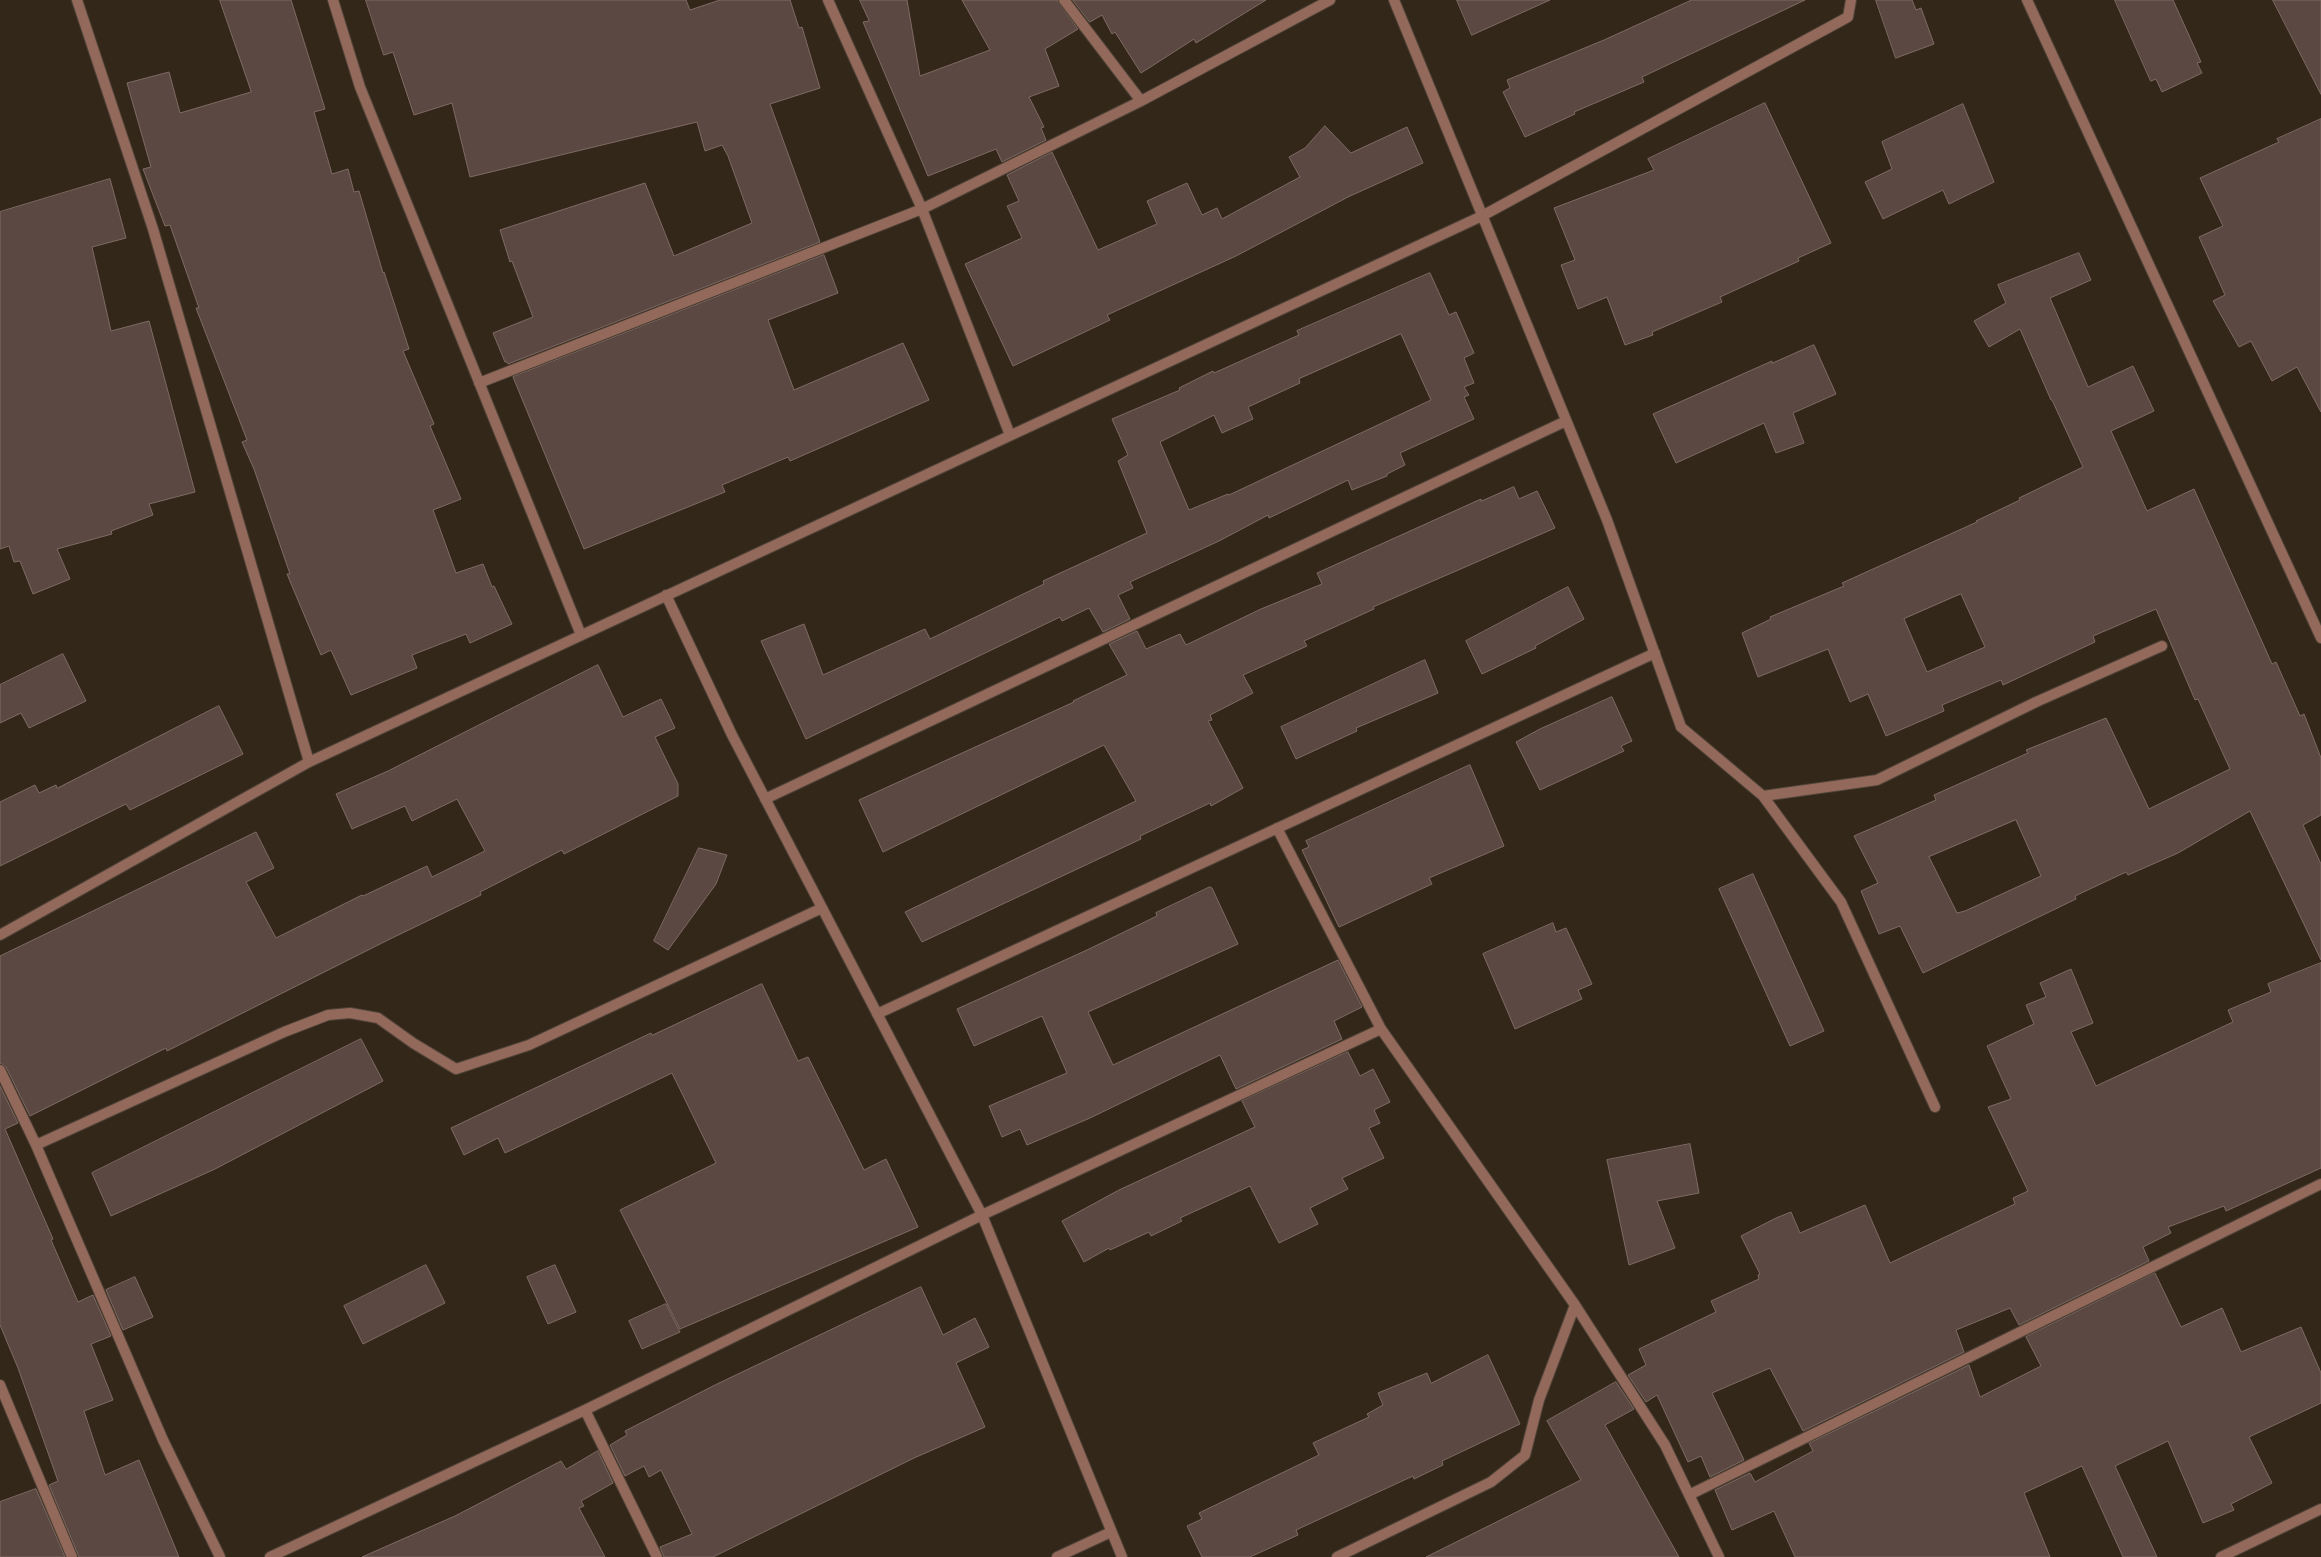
<!DOCTYPE html>
<html>
<head>
<meta charset="utf-8">
<style>
	body { margin:0 }
	canvas { display:block; background:#33271a }
</style>
</head>
<body>
<canvas width="2321" height="1557"></canvas>
<script>
const ctx = document.querySelector('canvas').getContext('2d');
ctx.lineJoin = 'round';
function fill(path, color) {
  ctx.fillStyle = color;
  ctx.fill(path, 'evenodd');
}
function stroke(path, color, width, dash) {
  ctx.strokeStyle = color;
  ctx.lineWidth = width;
  ctx.lineCap = dash ? 'butt' : 'round';
  ctx.setLineDash(dash || []);
  ctx.stroke(path);
}
const building = new Path2D(`
	M220,0H291L325,109L314,112L332,174L348,169L354,192L359,191L383,273L384,272L409,349L403,351L434,424L430,426L461,499L433,510L456,573L483,564L492,587L494,586L512,624L470,643L466,634L412,655L417,668L351,695L331,650L321,655L287,574H290L254,469L242,442L247,440L196,308H199L170,225L165,226L143,169L151,167L127,83L169,72L180,113L251,92Z
	M366,0H686L690,10L720,0H790L799,28L802,27L820,88L770,104L820,242L508,364L507,362H505L493,333L533,317L512,261L510,262L500,230L645,183L674,256L752,223L728,156L722,145L705,151L697,122L470,177L452,103L414,115L393,52L384,55Z
	M860,0H907L920,76L990,50L962,0H1057L1078,29L1045,49L1059,86L1029,97L1044,127L1041,128L1046,140L1002,162L996,149L928,176L863,22L869,21Z
	M1073,0H1266L1196,43L1194,39L1141,73L1115,32L1112,34L1102,15L1090,22Z
	M1457,0H1550L1472,35Z
	M1692,0H1805L1642,77L1644,82L1574,112L1575,114L1525,137L1503,92L1510,88L1507,80L1604,40Z
	M1876,0H1912L1916,10L1921,8L1934,44L1896,58Z
	M2115,0H2173L2201,62L2197,63L2202,73L2162,92L2156,79L2151,81Z
	M2273,0H2321V94Z
	M1765,103L1831,243L1798,258L1799,261L1720,297L1722,302L1652,332L1653,335L1625,345L1607,297L1578,309L1561,265L1575,260L1554,208L1654,170L1648,159Z
	M1963,104L1994,182L1949,204L1943,190L1883,219L1865,182L1892,169L1882,142Z
	M2321,119V412L2297,367L2272,381L2251,341L2239,347L2213,301L2225,295L2199,237L2223,226L2200,178L2279,142L2277,139Z
	M1325,126L1351,153L1407,127L1423,163L1348,197L1236,256L1107,315L1110,320L1013,366L965,264L1022,238L1007,206L1019,201L1007,175L1052,152L1098,250L1157,224L1147,201L1187,183L1202,215L1217,208L1222,219L1300,177L1289,157L1305,148Z
	M110,179L126,238L92,247L111,331L149,321L195,492L149,504L153,515L111,531L112,534L57,549L70,579L33,594L20,561L14,562L9,546L0,549V212Z
	M2079,253L2091,280L2050,298L2088,387L2133,366L2154,411L2111,431L2147,511L2194,489L2272,664L2276,662L2300,716L2304,714L2321,758V815L2303,825L2321,864V960L2250,811L2178,853L2128,875L2126,872L2075,896L2076,899L1923,973L1900,926L1879,934L1861,891L1878,883L1854,836L1936,800L1934,795L2028,753L2026,750L2106,718L2149,809L2230,769L2198,699L2195,700L2156,609L2093,636L2095,642L2003,685L2001,680L1942,705L1944,711L1886,736L1868,694L1850,702L1828,649L1758,677L1742,633L1771,619L1770,617L1844,586L1842,583L1977,522L1976,521L2020,500L2019,498L2083,467L2052,400H2051L2020,329L1989,347L1974,321L2006,303L1998,285ZM1961,594L1985,647L1927,672L1904,619ZM2016,820L2041,876L1965,911L1957,913L1929,857Z
	M824,255L838,293L768,320L794,390L903,343L929,400L790,461L788,457L722,485L725,492L584,549L513,377Z
	M1430,273L1449,315L1456,312L1474,353L1464,358L1474,383L1464,387L1469,395L1464,397L1474,419L1400,453L1405,465L1387,474V476L1352,490L1348,480L1269,518L1268,515L1219,541L1130,582L1133,588L1118,595L1130,619L1103,632L1089,608L1062,621L1060,617L806,739L761,641L804,624L823,675L925,629L930,639L1044,584L1043,581L1147,533L1118,461L1128,455L1112,419L1180,390L1179,388L1213,371L1214,373L1299,335L1297,331ZM1401,334L1431,400L1229,495L1228,494L1189,510L1160,442L1214,415L1222,433L1253,419L1248,407L1300,383L1299,379Z
	M1814,345L1836,394L1793,413L1804,443L1776,453L1764,423L1676,463L1653,414L1772,361V363Z
	M1514,487L1519,499L1537,491L1555,528L1373,607L1374,609L1304,641L1307,646L1243,675L1253,693L1210,715L1212,720L1208,721L1243,788L1211,806L1210,803L1140,836L1141,839L922,942L905,912L1136,801L1104,745L883,852L859,800L1074,702L1073,701L1127,675L1109,644L1137,631L1146,649L1180,634L1186,645L1261,609L1322,584L1317,573L1481,499V501Z
	M1568,587L1584,619L1535,646L1536,648L1482,674L1466,641Z
	M63,654L86,701L29,728L21,713L0,723V685Z
	M1425,660L1438,693L1356,728L1357,731L1296,759L1281,727Z
	M598,665L623,717L661,699L675,728L655,737L678,784V796L564,854L562,850L480,892L481,895L388,940L167,1051L166,1048L30,1116L6,1067L0,1063V956L256,832L274,868L246,882L276,938L362,895L363,896L427,866L432,877L485,851L457,799L412,821L405,806L352,829L336,794L388,771Z
	M1612,697L1632,741L1621,746L1624,751L1540,790L1516,742L1540,729Z
	M219,706L243,754L130,810L126,804L0,866V802L35,785L39,793L56,785L57,788Z
	M1470,765L1504,846L1429,878L1432,884L1339,927L1302,850L1309,847L1306,841Z
	M699,848L727,855L716,884L668,950L654,941Z
	M1753,874L1824,1031L1790,1046L1719,889Z
	M1210,887L1212,888L1238,944L1088,1012L1113,1065L1338,960L1362,1007L1334,1021L1342,1039L1236,1089L1220,1055L1090,1118L1027,1145L1020,1129L1002,1137L989,1106L1067,1073L1042,1016L974,1046L957,1009L1087,950L1157,916L1156,913Z
	M1553,923L1556,932L1566,928L1592,984L1578,990L1582,999L1515,1029L1483,954Z
	M2321,963V1168L2226,1211L2224,1206L2168,1227L2171,1233L2143,1247L2149,1261L2019,1325L2010,1308L1956,1330L1964,1352L1803,1431L1770,1368L1712,1393L1744,1460L1710,1477L1701,1456L1688,1462L1657,1395L1646,1402L1628,1375L1646,1365L1639,1349L1716,1312L1711,1301L1759,1279L1758,1275L1760,1274L1741,1236L1776,1218L1791,1212L1800,1233L1865,1205L1890,1263L2015,1204L2013,1198L2028,1191L1988,1107L2011,1099L1987,1046L2034,1024L2026,1005L2046,997L2040,983L2071,969L2093,1023L2071,1032L2096,1086L2233,1022L2228,1010L2271,992L2268,984Z
	M762,984L798,1061L808,1057L864,1170L886,1159L918,1227L680,1329L620,1210L716,1163L672,1073L505,1153L498,1138L464,1155L451,1128L651,1033L652,1035Z
	M361,1039L383,1081L215,1169L111,1216L92,1173Z
	M1348,1052L1360,1076L1373,1069L1390,1102L1374,1110L1380,1123L1369,1128L1384,1158L1342,1178L1348,1189L1310,1208L1318,1224L1279,1243L1250,1186L1180,1218L1182,1221L1151,1236L1149,1232L1110,1250L1109,1248L1084,1262L1062,1221L1119,1190L1255,1127L1242,1101Z
	M0,1086L18,1123L5,1129L53,1239L51,1240L78,1302L93,1295L111,1336L91,1344L113,1400L84,1411L105,1475L139,1460L179,1557H79L49,1485L58,1481L18,1368L0,1325Z
	M1690,1144L1699,1193L1657,1201L1675,1248L1629,1265L1607,1160Z
	M426,1265L445,1303L363,1344L344,1306Z
	M555,1265L576,1312L548,1324L527,1277Z
	M2155,1273L2181,1327L2222,1308L2241,1352L2301,1327L2321,1373V1403L2249,1437L2272,1483L2231,1504L2234,1510L2203,1523L2168,1441L2115,1466L2157,1557H2123L2082,1466L2024,1493L2050,1557H1795L1774,1511L1732,1530L1715,1490L1750,1473L1755,1482L1813,1451L1809,1443L1969,1365L1980,1397L2041,1366L2026,1337Z
	M135,1277L153,1317L123,1330L106,1290Z
	M921,1287L943,1335L975,1318L989,1347L956,1363L985,1427L914,1458L713,1557H664L660,1547L692,1534L661,1470L649,1477L644,1466L625,1476L610,1445L627,1435L625,1431L715,1385Z
	M666,1304L680,1332L642,1349L629,1321Z
	M1488,1355L1520,1424L1442,1461L1443,1465L1414,1479L1413,1476L1296,1530L1298,1535L1250,1557H1202L1187,1526L1202,1519L1199,1513L1319,1455L1313,1443L1369,1417L1367,1414L1383,1405L1378,1393L1427,1373L1431,1383Z
	M1616,1382L1634,1409L1605,1425L1679,1557H1426L1581,1480L1547,1421Z
	M598,1451L613,1483L581,1501L584,1506L579,1508L605,1557H362L455,1516L561,1461L566,1469Z
	M36,1489L65,1557H0V1502Z`);
fill(building, '#5b4842');
stroke(building, '#7e6a63', 1);
const minor = new Path2D(`
	M77,0L153,229L309,762
	M333,0L360,87L581,635
	M828,0L922,209L1010,435
	M1064,0L1141,101
	M1394,0L1607,520L1681,727L1763,796L1841,902L1935,1107
	M2027,0L2321,638
	M479,383L922,209L1141,101L1330,0
	M666,595L732,735L982,1215L1122,1557
	M1763,796L1877,780L2036,702L2162,646
	M765,799L1566,421
	M1277,828L1381,1029L1575,1305L1665,1445L1719,1557
	M0,935L309,762L1482,216L1848,17L1851,0
	M877,1014L1655,653
	M0,1070L36,1145L163,1440L220,1557
	M36,1145L284,1032L328,1015L350,1013L378,1018L413,1043L456,1069L529,1045L822,908
	M0,1385L72,1557
	M585,1410L657,1557
	M1689,1495L2321,1184
	M270,1557L585,1410L982,1215L1381,1029
	M1057,1557L1111,1532
	M1337,1557L1491,1482L1525,1455L1539,1400L1575,1305
	M2221,1557L2321,1509`);
stroke(minor, '#4f4337', 12);
stroke(minor, '#93695b', 10);
</script>
</body>
</html>
